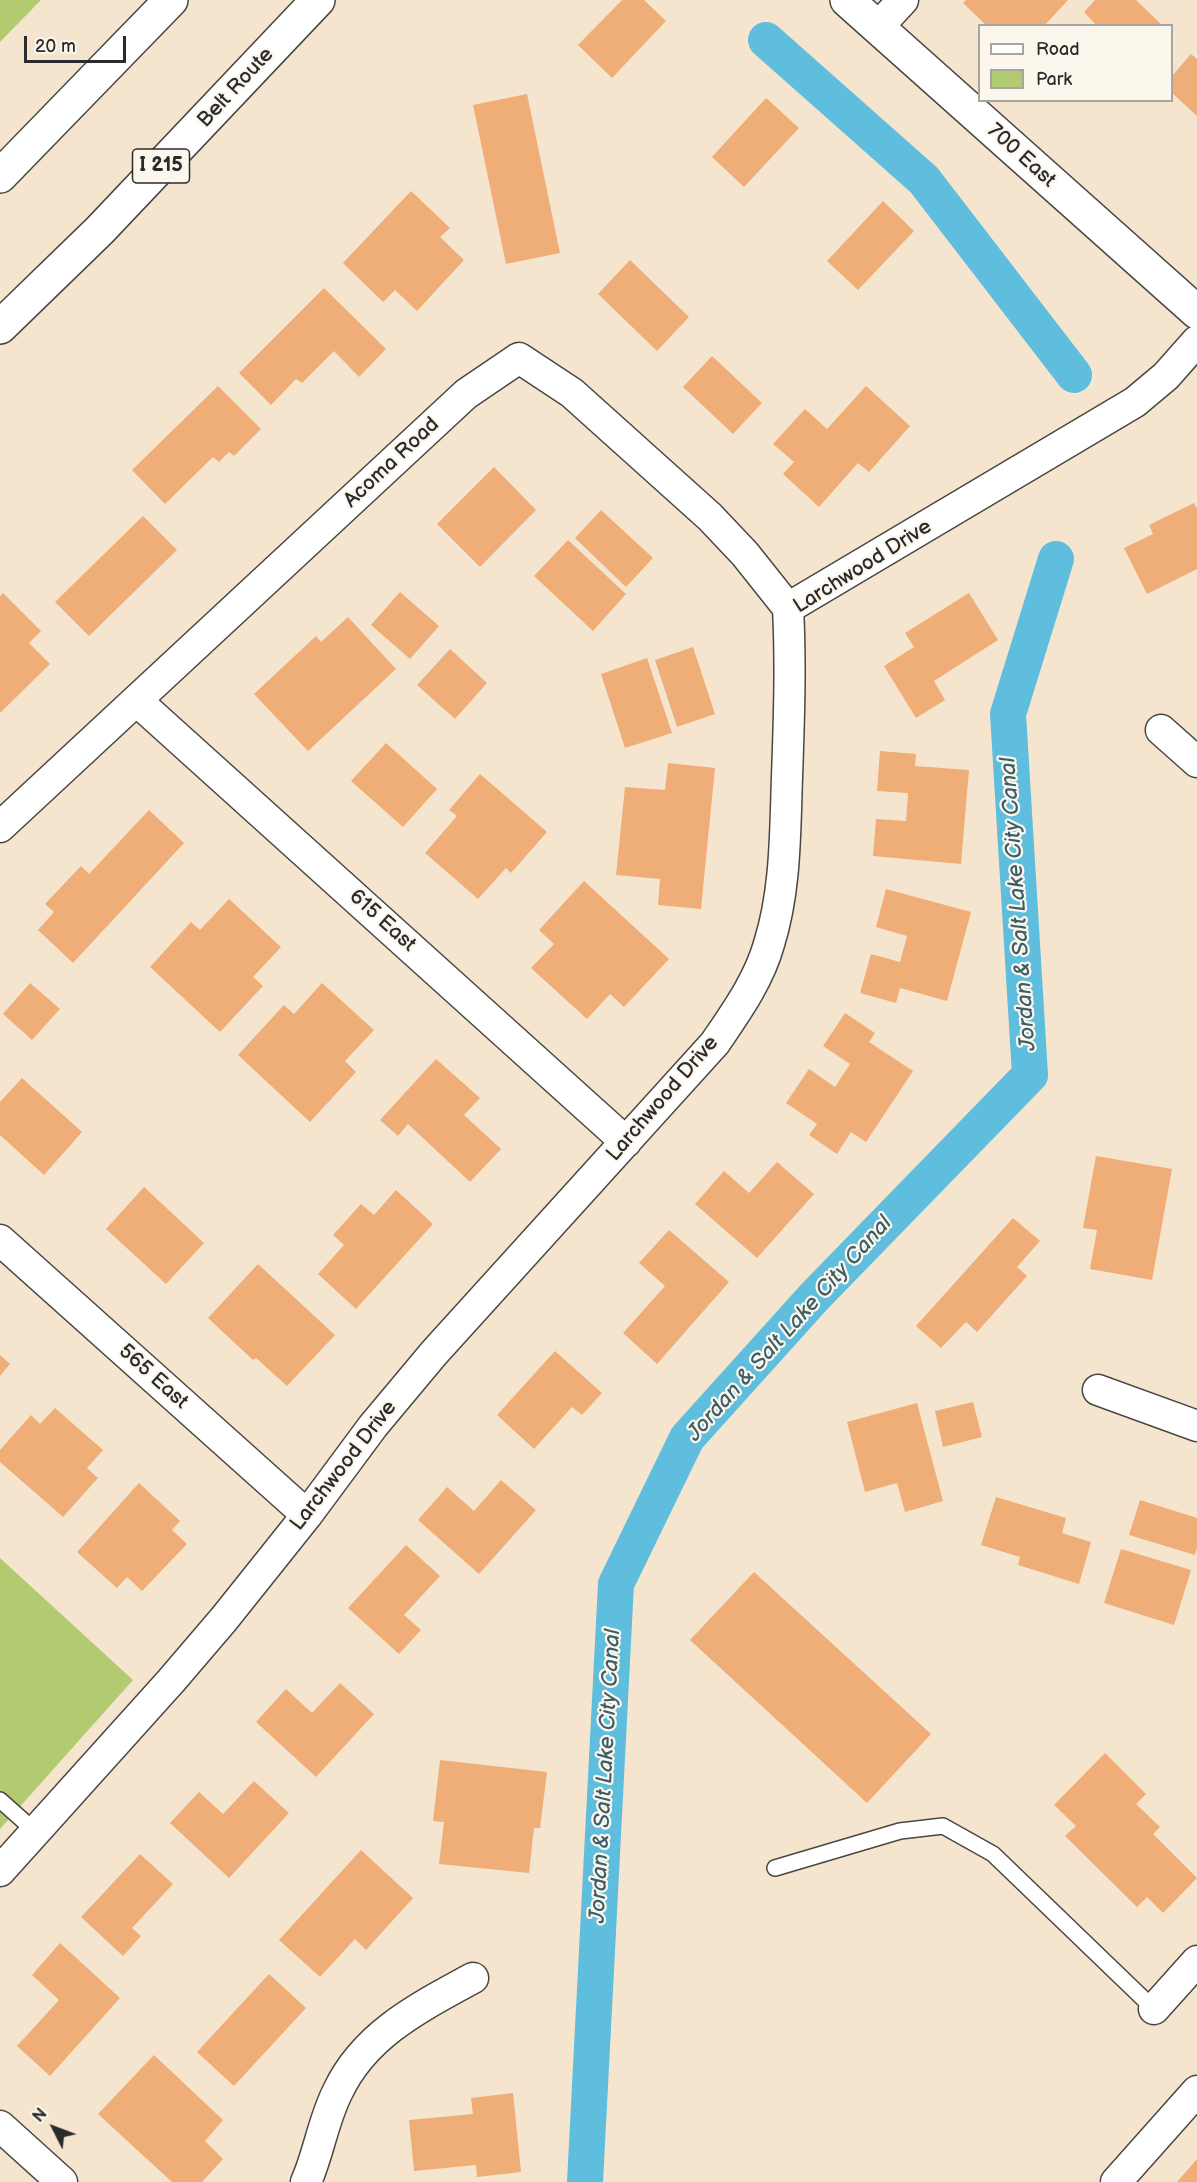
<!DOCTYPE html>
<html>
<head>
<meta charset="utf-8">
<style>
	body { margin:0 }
	#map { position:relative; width:1197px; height:2182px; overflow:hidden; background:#f6e5ce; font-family:"Balsamiq Sans",sans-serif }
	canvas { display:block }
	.legend { position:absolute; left:978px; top:24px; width:195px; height:78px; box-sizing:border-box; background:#fbf7ec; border:2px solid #a8a59f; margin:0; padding:8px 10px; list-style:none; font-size:18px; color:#2b2b2b }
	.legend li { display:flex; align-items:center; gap:12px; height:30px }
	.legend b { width:30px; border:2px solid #a8a59f }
	.north { position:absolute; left:24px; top:2098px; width:60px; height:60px; -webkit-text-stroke:4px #fbf7ec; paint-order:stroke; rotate:312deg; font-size:16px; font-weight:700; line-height:24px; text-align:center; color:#2b2b2b }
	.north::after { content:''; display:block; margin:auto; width:21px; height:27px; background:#2b2b2b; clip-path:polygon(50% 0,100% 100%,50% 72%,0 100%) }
	.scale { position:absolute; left:24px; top:36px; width:102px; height:27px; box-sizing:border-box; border:3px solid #2b2b2b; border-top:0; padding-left:8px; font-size:18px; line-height:21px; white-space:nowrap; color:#2b2b2b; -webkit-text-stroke:4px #fbf7ec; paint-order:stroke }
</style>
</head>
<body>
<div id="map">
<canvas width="1197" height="2182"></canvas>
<ul class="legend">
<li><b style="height:8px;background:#fff"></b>Road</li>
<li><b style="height:16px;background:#b3cb70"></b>Park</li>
</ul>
<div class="north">N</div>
<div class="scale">20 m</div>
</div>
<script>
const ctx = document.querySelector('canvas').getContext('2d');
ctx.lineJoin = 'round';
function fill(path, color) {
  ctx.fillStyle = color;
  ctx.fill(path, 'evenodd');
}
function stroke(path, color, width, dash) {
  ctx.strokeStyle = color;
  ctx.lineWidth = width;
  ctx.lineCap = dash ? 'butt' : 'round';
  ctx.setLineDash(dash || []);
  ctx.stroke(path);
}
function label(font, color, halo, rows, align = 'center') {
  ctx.font = font + ' "Balsamiq Sans",sans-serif';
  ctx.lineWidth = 4.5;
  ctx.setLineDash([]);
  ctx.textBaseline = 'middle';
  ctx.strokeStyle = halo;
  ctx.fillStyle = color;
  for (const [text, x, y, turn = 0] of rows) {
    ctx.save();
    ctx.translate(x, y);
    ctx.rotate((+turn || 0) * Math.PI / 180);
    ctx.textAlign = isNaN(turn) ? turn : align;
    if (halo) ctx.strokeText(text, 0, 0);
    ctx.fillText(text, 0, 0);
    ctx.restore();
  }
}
fill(new Path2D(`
	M0,0H41L0,42Z
	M0,1558L133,1680L0,1829Z`), '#b3cb70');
stroke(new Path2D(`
	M766,40L924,180L1074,375
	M585,2182L616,1584L687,1438L815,1296L1030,1075L1008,714L1056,559`), '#5fbedd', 36);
fill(new Path2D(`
	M622,0H644L666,21L612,78L578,45Z
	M966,0H1068L1044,26H987L963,3Z
	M1095,0H1136L1163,26H1097L1084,12Z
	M1191,54L1197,59V116L1172,93V76Z
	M527,94L560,253L506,264L473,105Z
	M766,98L799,128L744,187L712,157Z
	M411,191L450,228L440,237L464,260L417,311L395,290L383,302L343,263Z
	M883,201L914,231L858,290L827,261Z
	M630,260L689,317L657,351L598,294Z
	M324,288L386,349L359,377L334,351L302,383L296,379L271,405L239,373Z
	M712,356L762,403L733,434L683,387Z
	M218,386L261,429L234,456L229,452L219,462L213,457L165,504L132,470Z
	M866,386L910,426L869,472L858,463L819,507L783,474L794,462L773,444L805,409L827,429Z
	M494,467L536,510L480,567L437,524Z
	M1194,503L1197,509V569L1147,594L1124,548L1153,534L1149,525Z
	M601,510L653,558L626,587L575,538Z
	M143,516L177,550L89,636L55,602Z
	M568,540L626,594L593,631L534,576Z
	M400,592L439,626L410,659L371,625Z
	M3,593L41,631L29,643L50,664L0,713V596Z
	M969,593L998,640L934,681L945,700L916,718L884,666L914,647L905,633Z
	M348,617L396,669L308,751L254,694L316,636L321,642Z
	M693,647L715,714L677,727L655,660Z
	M450,649L487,683L455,719L417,685Z
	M647,658L672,733L625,748L601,674Z
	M386,743L437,789L403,827L351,781Z
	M880,751L916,754L915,766L969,770L961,864L873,856L876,819L906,821L908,793L877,791Z
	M668,763L715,768L701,909L658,905L660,879L616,875L625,787L665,790Z
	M480,774L547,832L511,873L506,868L478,899L425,853L457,816L449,810Z
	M149,810L184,843L73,963L38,930L54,912L45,904L81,866L89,874Z
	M584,881L669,959L624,1007L610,994L587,1019L531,968L554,944L539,930Z
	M886,889L971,912L947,1001L900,988L896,1003L860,993L871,954L900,962L907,936L876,927Z
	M229,899L281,947L253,977L263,986L220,1032L150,967L191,922L200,930Z
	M30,983L60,1009L32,1040L3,1014Z
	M322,983L374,1030L345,1061L356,1072L310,1122L238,1055L284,1005L294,1014Z
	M845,1013L875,1033L869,1042L913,1071L866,1142L851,1132L837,1154L809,1135L817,1124L786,1103L809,1069L835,1087L850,1064L823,1046Z
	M436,1059L480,1098L464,1115L501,1149L470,1182L408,1124L398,1136L380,1120Z
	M22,1078L82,1132L44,1175L0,1135V1102Z
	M1096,1156L1172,1169L1152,1280L1090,1269L1097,1230L1083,1228Z
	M777,1162L814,1194L757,1258L695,1204L724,1171L749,1193Z
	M144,1187L204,1243L166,1284L106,1229Z
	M396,1190L433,1224L356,1309L318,1274L344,1245L333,1235L361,1204L374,1215Z
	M1013,1218L1040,1241L1017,1267L1027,1276L977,1332L966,1322L941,1348L916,1326Z
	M669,1230L729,1282L657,1364L623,1333L665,1286L639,1263Z
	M258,1264L335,1335L287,1386L256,1358L253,1360L208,1318Z
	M555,1351L602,1393L582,1415L572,1407L534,1449L497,1415Z
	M0,1355L10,1364L0,1376Z
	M973,1402L982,1437L943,1447L935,1411Z
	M917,1403L943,1501L905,1512L897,1483L865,1492L847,1422Z
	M55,1408L103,1450L87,1468L98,1478L63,1517L0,1462V1450L31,1415L40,1424Z
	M501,1480L536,1510L479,1574L418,1520L447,1487L474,1511Z
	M139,1483L180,1521L172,1530L187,1544L142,1591L127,1577L117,1588L77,1552Z
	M996,1497L1066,1518L1062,1533L1091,1542L1079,1584L1018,1565L1020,1557L981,1545Z
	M1140,1500L1197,1518V1548L1195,1555L1129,1535Z
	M406,1545L440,1576L404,1615L421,1630L399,1654L348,1608Z
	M1121,1549L1191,1570L1174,1625L1104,1603Z
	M754,1572L931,1734L867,1803L690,1640Z
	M340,1683L374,1714L316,1777L256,1722L286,1689L312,1713Z
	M1105,1753L1146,1794L1136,1804L1160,1827L1153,1834L1197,1878L1163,1913L1147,1897L1137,1907L1065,1836L1076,1826L1054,1805Z
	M440,1760L547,1772L540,1828H534L529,1873L439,1864L444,1822L433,1821Z
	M254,1781L289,1813L229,1878L170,1823L199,1792L223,1814Z
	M361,1850L413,1898L366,1950L355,1939L320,1977L279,1940Z
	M140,1854L173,1884L132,1928L141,1936L123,1956L81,1917Z
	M60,1943L120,1998L50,2076L17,2046L59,2000L32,1975Z
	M269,1974L306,2008L234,2086L197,2052Z
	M154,2055L223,2120L205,2141L223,2159L202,2182H172L98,2114Z
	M513,2093L521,2172L477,2177L476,2165L414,2171L409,2120L473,2114L471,2098Z
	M1197,2159V2182H1177Z`), '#efad77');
const service = new Path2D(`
	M0,1800L36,1832
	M775,1868L900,1831L943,1826L993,1854L1154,2009`);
const minor = new Path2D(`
	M877,28L903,0
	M137,701L626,1142
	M1161,730L1197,762
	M0,827L466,394L519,358L572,393L710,517L745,554L788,608
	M0,1240L307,1515
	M1098,1390L1197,1426
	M0,1871L171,1681L224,1619L307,1515L373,1426L434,1353L715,1043C736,1012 759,980 769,944C786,890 785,832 787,777C789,720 791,664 788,608L1135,402L1166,376L1197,341
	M1154,2009L1197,1961
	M0,2126L62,2182
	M306,2182C319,2153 323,2120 338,2091C365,2034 420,2007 473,1978
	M1116,2182L1197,2091`);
const tertiary = new Path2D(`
	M847,0L1197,312`);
const motorway = new Path2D(`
	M0,176L171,0
	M0,327L100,230L318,0`);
stroke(service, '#494743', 18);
stroke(minor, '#494743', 33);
stroke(tertiary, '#494743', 36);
stroke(motorway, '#494743', 36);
stroke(service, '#fff', 15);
stroke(minor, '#fff', 30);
stroke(tertiary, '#fff', 33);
stroke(motorway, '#fff', 33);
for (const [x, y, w] of [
	[161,166,57]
]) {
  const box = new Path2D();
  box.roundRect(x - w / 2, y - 17, w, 34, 4.5);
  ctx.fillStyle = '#fbf7ec';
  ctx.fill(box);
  stroke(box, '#2b2b2b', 1.5);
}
label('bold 20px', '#2b2b2b', null, [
	["I 215",161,166]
]);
label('21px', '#2b2b2b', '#fbf7ec', [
	["Belt Route",236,88,-47],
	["700 East",1021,156,42],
	["Acoma Road",392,463,-43],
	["Larchwood Drive",863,567,-32],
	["615 East",382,921,42],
	["Larchwood Drive",663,1099,-49],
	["565 East",153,1377,42],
	["Larchwood Drive",344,1466,-52]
]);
label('italic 22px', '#3d5e69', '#fbf7ec', [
	["Jordan & Salt Lake City Canal",1019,904,-94],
	["Jordan & Salt Lake City Canal",790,1329,-48],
	["Jordan & Salt Lake City Canal",606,1776,-87]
]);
</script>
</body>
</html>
